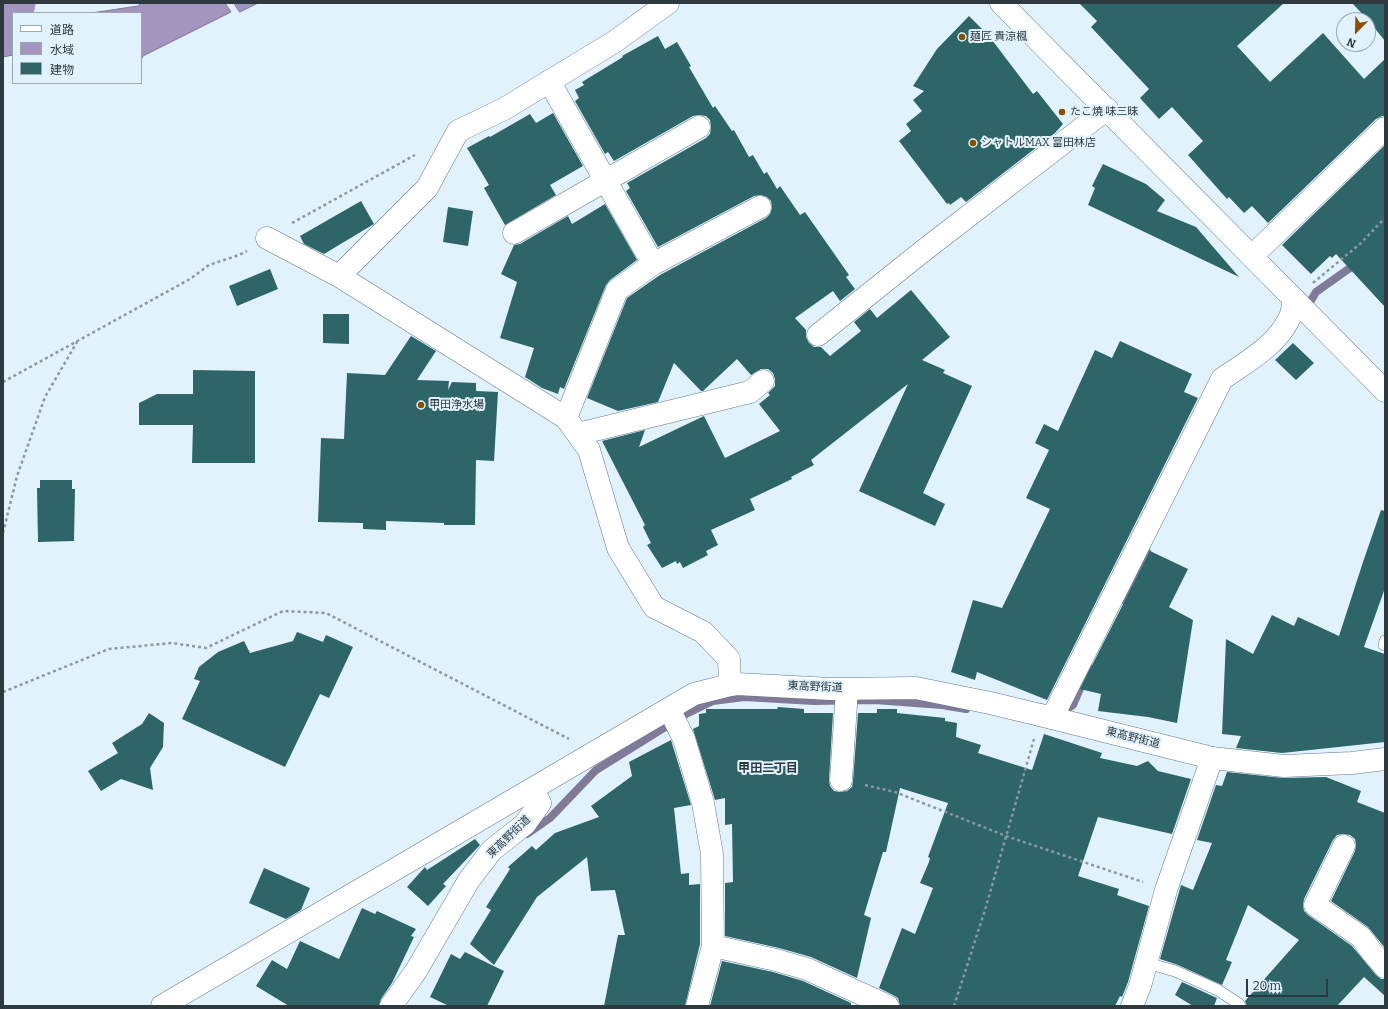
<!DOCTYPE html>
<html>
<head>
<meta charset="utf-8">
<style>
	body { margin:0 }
	#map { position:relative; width:1388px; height:1009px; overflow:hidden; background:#e1f2fd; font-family:Bitter,"Noto Sans JP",serif }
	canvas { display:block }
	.frame { position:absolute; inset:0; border:4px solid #2d383f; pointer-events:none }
	.legend { position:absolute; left:12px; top:12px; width:130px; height:72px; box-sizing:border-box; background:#e1f2fd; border:1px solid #99a8b1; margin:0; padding:5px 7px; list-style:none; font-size:12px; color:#2d383f }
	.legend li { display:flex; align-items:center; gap:8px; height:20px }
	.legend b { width:20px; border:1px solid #99a8b1 }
	.north { position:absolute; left:1336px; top:12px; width:40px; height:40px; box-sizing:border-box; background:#e1f2fd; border:1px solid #99a8b1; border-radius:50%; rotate:203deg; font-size:11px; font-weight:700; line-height:16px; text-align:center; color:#2d383f }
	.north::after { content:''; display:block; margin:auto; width:14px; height:18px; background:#875100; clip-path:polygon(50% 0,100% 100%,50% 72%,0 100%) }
	.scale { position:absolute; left:1246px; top:979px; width:82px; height:18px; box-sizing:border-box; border:2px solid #2d383f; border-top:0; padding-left:5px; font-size:12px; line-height:14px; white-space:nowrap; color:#2d383f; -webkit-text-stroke:3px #e1f2fd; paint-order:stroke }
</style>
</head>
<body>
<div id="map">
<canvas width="1388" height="1009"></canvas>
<div class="frame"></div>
<ul class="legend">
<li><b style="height:5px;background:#fff"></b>道路</li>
<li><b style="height:11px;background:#a395bd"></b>水域</li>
<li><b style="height:11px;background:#2d6568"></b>建物</li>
</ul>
<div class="north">N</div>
<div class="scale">20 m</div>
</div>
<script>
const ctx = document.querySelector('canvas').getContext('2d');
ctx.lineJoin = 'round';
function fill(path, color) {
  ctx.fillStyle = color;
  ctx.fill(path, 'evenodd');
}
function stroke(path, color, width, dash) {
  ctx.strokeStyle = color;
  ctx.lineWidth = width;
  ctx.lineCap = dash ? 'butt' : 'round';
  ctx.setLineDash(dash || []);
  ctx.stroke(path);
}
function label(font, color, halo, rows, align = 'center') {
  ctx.font = font + ' Bitter,"Noto Sans JP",serif';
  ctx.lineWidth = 4;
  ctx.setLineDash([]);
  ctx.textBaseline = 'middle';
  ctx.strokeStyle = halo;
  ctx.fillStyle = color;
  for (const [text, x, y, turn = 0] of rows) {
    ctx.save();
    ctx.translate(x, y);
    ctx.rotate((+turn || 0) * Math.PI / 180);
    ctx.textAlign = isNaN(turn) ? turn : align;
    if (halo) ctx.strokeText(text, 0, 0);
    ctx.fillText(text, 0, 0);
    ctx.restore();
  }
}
const water = new Path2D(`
	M141,3H225L231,12L143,56L141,60V13H91L138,6Z
	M234,3H258L240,12Z
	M13,24V55L3,57V25Z`);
fill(water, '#a395bd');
stroke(water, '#807997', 1);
stroke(new Path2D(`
	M1306,309L1316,292L1357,263
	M1123,600L1147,552
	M1061,713L1073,705L1089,668
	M527,834L550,818L596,770L686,714L713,701L744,697L814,701L875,700L942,705L966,709`), '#807997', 8);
stroke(new Path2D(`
	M3,7L11,3`), '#a395bd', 49);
fill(new Path2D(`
	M1079,3H1284L1237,46L1270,82L1323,33L1364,79L1385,59V116H1382L1376,119L1268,223L1252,206L1244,213L1229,197L1227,199L1188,155L1203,141L1172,107L1159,119L1140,98L1149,89L1091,27L1097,21Z
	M1352,3H1385V41L1368,20Z
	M969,16L989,36L1033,94L1037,91L1063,124L1055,133L966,202L961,197L950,205L949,203L947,204L899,141L911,131L906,124L922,111L913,100L924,91L913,86L937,49Z
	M658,36L665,49L677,42L691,66L689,67L713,108L715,106L732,131L734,130L749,157L753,155L764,174L767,172L777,189L780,186L800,215L805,212L849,275L846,277L855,289L840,301L833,291L795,318L806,330V337L809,343L814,347H821L830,356L861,331L854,322L870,309L877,318L911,290L950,337L922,360L945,370L943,373L972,386L923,493L945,504L935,526L859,491L908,384L811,460L814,465L791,477L792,479L750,499L755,510L711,530L718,545L706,551L708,555L683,568L680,562L677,564L676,561L662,568L647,545L651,543L643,527L645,525L602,441L645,430L639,447L704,416L725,458L780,431L759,404L770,395L768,393L775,386V379L773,373L768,369H761L751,375L737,359L703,391H701L674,363L658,402L618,411L587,398L627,298L660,275L766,218L770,214L772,208L771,201L767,197L761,195L754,196L658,247L626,191L630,188L627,183L706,138L710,134L711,127L710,120L706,116L699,115L693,116L614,161L608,152L605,154L575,101L579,98L575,90L584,85L582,82L623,57L622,56Z
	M553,113L583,166L550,185L556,195L505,225L484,188L489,185L467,148L489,136L490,137L530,114L536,123Z
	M1385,145V307L1336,254L1332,258L1330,256L1311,274L1282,245Z
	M1103,164L1146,184L1165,200L1157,211L1196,227L1239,277L1088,205L1095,188L1092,186Z
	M361,201L374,224L324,254L304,244L300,236Z
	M605,204L637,260L610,280L606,285L564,389L560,387L558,394L542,388L525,377L534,348L500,338L517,282L501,274L514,245L520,244L568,216L572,224Z
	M448,207L473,211L468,246L443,242Z
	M270,269L278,289L237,306L229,286Z
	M323,314H349V344L323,343Z
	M411,336L436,351L417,380L449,381L448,390L452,382L476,383V391L498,392L494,461L476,460L475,525H444V523L386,521V530L363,529V523L318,522L321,438L344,439L347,373L385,375Z
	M1120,341L1192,374L1184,392L1198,398L1047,700L977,672L975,680L951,672L973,600L1002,608L1050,509L1026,498L1049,450L1035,443L1044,424L1058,431L1095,350L1112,358Z
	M1293,343L1314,363L1296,380L1275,360Z
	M193,370L255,371V463H192L193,425H139V403L157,394H193Z
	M40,480H72V489H75L74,541L38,542L37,488H40Z
	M1381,510L1385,511V588L1364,647L1385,654V742L1282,753L1236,748L1241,736L1222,734L1226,639L1253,654L1272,615L1294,626L1298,617L1339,636L1363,562Z
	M1150,551L1188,569L1169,607L1193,620L1177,723L1148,717L1098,711L1101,694L1080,689Z
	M297,632L323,642L326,635L353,647L329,698L320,694L285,767L182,719L200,681L194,679L199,667L218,652L244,641L250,653L293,641Z
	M778,707L804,709V713H833L829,780L830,786L834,791L840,792L847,791L852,787L853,781L858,713H877V709H897V713L945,718V721L957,723L956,737L981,745L978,753L1032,770L1044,734L1102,753L1100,758L1137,766L1148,761L1158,771L1191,779L1172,834L1098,817L1078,876L1119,889L1117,895L1149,906L1128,982L1122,997L1120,996L1115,1006H900L898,998L893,995L879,988L902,928L915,934L933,888L920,883L929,862L930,858L928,857L948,803L900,788L886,852H883L864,915L871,918L857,978L811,957L779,948L725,936V883L733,882L732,824L725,825V798L715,800L693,729L699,726V714L706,713V709H777Z
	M149,713L164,723L163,747L150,768L153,790L121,779L101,791L88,771L118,753L112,743L142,724Z
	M671,740L691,805L674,808L681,874L689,873V885L700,884V944L685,1006H604L618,935H625L615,890L591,891L587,857L537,897L494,965L470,944L491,910L486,907L510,869L508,867L532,846L536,850L555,833L599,817L591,806L632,776L629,762Z
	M1227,772L1283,778L1326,777L1361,791L1357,802L1385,813V948L1368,927L1331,901L1355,851L1356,845L1355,839L1350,835L1343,834L1337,835L1333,840L1304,899L1303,905L1304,911L1308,915L1352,946L1376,975L1381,979H1385V996L1364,977L1337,1006H1247L1245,1001L1299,940L1248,905L1226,960L1232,962L1222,985L1178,965L1160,959L1181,885L1193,890L1212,843L1197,840L1216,785L1222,786Z
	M475,839L480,845L443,884L446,886L428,906L407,887L425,867L427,870Z
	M264,868L310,888L301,910L286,919L249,903Z
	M362,908L375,914L377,911L416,929L411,936L414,937L392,983L381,999L379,1006H289L256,986L272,960L287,969L300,941L339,959Z
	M465,952L504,971L487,1006H449L430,997L451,954L460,959Z
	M722,961L773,972L803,981L851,1003V1006H710Z
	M1182,982L1217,998L1214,1006H1193L1175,995Z`), '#2d6568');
const lane = new Path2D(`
	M1384,645L1385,641
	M1147,963L1175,971L1218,990L1239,1004L1240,1006`);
const street = new Path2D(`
	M668,3L614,42L504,109L458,131L427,188L339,276L566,418L589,450L618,548L654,607L703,632L729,659L730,685L737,684L831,689L916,688L990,703L1040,715
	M549,81L653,264
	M514,233L699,127
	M267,238L339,276
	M1252,256L1385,128
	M818,335L923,251L1107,109
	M566,418L617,290L653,264L760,207
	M578,434L750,392L763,381
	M669,709L684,739L703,803L712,854L713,946L697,1006
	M1052,718L1222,379C1246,362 1277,346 1290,317C1292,312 1293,305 1294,299
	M841,780L847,689
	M1344,846L1315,905L1361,937L1372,952L1385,967
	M713,946L776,960L807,969L888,1006
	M391,1006L416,971L469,880L492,850L525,824L540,803L533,789
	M1132,1006L1140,986L1166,890L1212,758`);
const secondary = new Path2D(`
	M1001,3L1385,391
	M1040,715L1212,758L1284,766L1352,763L1385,759
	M162,1006L694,694L730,685`);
stroke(lane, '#627b8b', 12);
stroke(street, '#627b8b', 23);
stroke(secondary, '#627b8b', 23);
stroke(new Path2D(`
	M292,223L415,155
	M1313,283L1361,243L1385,218
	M3,382L190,279L209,265L239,255L247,251
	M3,533L17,476L45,397L77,342
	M3,692L109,649L172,643L206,648L283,611L326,613L569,739
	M865,785L895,792L1006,836L1143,882
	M954,1006L985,910L1034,739`), '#8a98a1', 2.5, [3, 3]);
stroke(lane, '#fff', 11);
stroke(street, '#fff', 22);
stroke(secondary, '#fff', 22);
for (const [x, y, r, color] of [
	[962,37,4,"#875100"],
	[1062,112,4,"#875100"],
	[973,143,4,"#875100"],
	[421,405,4,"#875100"]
]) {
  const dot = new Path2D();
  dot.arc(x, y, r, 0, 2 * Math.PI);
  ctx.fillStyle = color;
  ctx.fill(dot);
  stroke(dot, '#e1f2fd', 1.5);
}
label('11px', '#2d383f', '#e1f2fd', [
	["麺匠 貴涼楓",970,37],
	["たこ焼 味三昧",1070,112],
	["シャトルMAX 富田林店",981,143],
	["甲田浄水場",429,405]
], 'left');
label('11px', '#2d383f', '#e1f2fd', [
	["東高野街道",815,687,2],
	["東高野街道",1133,738,14],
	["東高野街道",509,837,-44]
]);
label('bold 12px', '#2d383f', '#e1f2fd', [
	["甲田二丁目",768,769]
]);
</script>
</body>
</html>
